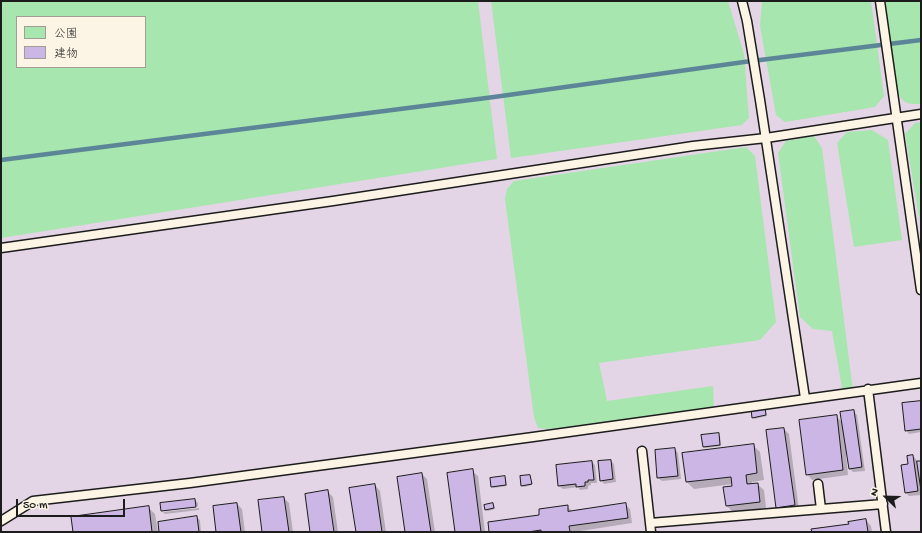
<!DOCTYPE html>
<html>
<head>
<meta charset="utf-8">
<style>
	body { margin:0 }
	#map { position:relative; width:922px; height:533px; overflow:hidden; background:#ede2e5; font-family:"Gochi Hand","Klee One",sans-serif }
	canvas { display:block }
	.frame { position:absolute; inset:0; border:2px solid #1c1c1c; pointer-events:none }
	.legend { position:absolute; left:16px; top:16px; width:130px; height:52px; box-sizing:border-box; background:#fcf5e5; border:1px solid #a29e95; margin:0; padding:5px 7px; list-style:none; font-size:12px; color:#1c1c1c }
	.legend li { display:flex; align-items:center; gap:8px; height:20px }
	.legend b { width:20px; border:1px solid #a29e95 }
	.north { position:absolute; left:866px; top:477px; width:40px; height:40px; -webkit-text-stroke:3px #fcf5e5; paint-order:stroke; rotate:293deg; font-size:11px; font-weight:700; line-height:16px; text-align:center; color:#1c1c1c }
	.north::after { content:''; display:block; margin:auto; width:14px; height:18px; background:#1c1c1c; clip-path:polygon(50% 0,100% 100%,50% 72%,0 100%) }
	.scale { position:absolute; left:16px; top:499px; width:109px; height:18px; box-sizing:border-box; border:2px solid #1c1c1c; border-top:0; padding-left:5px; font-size:12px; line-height:14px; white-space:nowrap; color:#1c1c1c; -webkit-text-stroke:3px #fcf5e5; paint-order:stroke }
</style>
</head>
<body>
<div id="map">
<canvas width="922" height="533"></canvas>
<div class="frame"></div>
<ul class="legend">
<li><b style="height:11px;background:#a7e6ae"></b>公園</li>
<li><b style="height:11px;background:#cbb6e6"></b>建物</li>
</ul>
<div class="north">N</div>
<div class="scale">50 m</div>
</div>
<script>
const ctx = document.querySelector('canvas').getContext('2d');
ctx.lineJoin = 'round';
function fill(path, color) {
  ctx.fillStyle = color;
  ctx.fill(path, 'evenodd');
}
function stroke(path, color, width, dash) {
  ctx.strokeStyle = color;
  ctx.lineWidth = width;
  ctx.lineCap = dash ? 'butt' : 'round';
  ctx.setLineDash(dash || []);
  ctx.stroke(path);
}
fill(new Path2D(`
	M1,1H921V532H1ZM17,17H145V67H17Z`), '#e3d5e5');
fill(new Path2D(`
	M1,1H478L497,159L1,238ZM17,17H145V67H17Z
	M491,1H728L744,54L749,118L742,125L511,158Z
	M762,1H871L884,96L875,107L785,122L776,115L760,26Z
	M885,1H921V104C907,104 904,104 896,91Z
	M921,122V228L905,134L915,123Z
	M872,130L888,140L902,240L854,247L837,143L847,132Z
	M814,136L822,148L853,391L843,393L832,331L813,329L800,317L778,153L786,141Z
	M746,147L755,156L776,322L760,340L599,363L607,401L713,386L714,410L549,429L538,428L534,417L505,199L507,189L514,181Z`), '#a7e6ae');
fill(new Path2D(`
	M921,402V432L909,434L906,430Z
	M765,408L767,416L754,419L753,417Z
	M853,411L857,415L865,471L853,472L850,469L848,455H846L848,475L812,480L807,474L836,416L843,423Z
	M784,429L789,434L799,510L782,512L777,507Z
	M718,434L720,436L721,446L705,448L704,447Z
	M753,445L760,452L764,480L752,482V484H757L764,490L766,508L734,513L727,506L733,487V484L694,489L687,482L683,454Z
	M675,449L678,453L681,479L662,481L658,478Z
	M908,456H913L916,459L917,462H921V495L909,496L906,493L909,465Z
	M611,461L614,464L616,482L604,484L601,480Z
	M592,462L595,465L597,483H591V485L588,486V489L580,490L578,487L563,489L559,486Z
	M472,471L478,476L485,532H456Z
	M422,474L427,479L435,532H406Z
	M530,476L532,485L524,487L522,486Z
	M505,477L506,479L507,486L493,488L492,486Z
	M375,485L380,491L386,532H357Z
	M327,491L333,497L338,532H311Z
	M284,498L289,503L293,532H263Z
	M195,500L198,503V506L163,510V512L199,508V510L165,514L162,511L161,504Z
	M237,504L242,509L245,532H218Z
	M493,504L495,509L488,511L486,510Z
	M625,504L630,509L632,523L574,532H490L567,506L572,511Z
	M148,507L155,514L158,532H74Z
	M196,517L200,520L201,532H160Z
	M866,520L871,526L872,532H813Z`), '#0003');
stroke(new Path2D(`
	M1,160L494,97L744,62L921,40`), '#5c8697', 4.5);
const building = new Path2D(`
	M921,401V429L905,431L902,403Z
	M765,407L766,415L752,418L751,409Z
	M854,410L862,467L849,469L840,412Z
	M837,415L843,470L806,475L799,420Z
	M784,428L795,505L776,508L766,430Z
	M719,433L720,445L703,447L701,435Z
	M754,444L757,473L746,475L747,484L758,483L760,502L726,506L723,487L732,486L731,477L686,482L682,453Z
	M675,448L678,476L657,478L655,450Z
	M913,455L918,491L905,493L901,465L908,464L907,456Z
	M611,460L613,479L600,481L598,461Z
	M592,461L594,480H588V482H585V486L576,487V484L558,486L556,465Z
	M917,461H921V490Z
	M473,469L481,532H455L447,473Z
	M422,473L431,532H405L397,477Z
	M530,475L532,484L521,486L520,476Z
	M505,476L506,485L491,487L490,478Z
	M375,484L382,532H356L349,488Z
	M328,490L334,532H310L305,494Z
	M284,497L289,532H262L258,500Z
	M195,499L196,507L161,511L160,503Z
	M237,503L241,532H216L213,506Z
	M493,503L494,508L485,510L484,505Z
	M626,503L628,518L569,526L570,532H541V530L528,532H489L488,522L539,515V509L568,505V511Z
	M149,506L152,532H73L71,517Z
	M197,516L199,532H159L158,522Z
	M866,519L868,532H812L811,529L849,524L848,522Z`);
fill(building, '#cbb6e6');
stroke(building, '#1c1c1c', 1);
const lane = new Path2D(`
	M742,1L747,21L760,100L805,398
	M880,1L921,290
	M1,248L333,201L693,146L766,138L921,114
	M868,389L886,532
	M642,451L651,532
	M818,484L821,509
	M1,521L33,501L190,483L533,437L921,383
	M650,523L883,504`);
stroke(lane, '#1c1c1c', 11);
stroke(lane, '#fcf5e5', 8);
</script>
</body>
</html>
